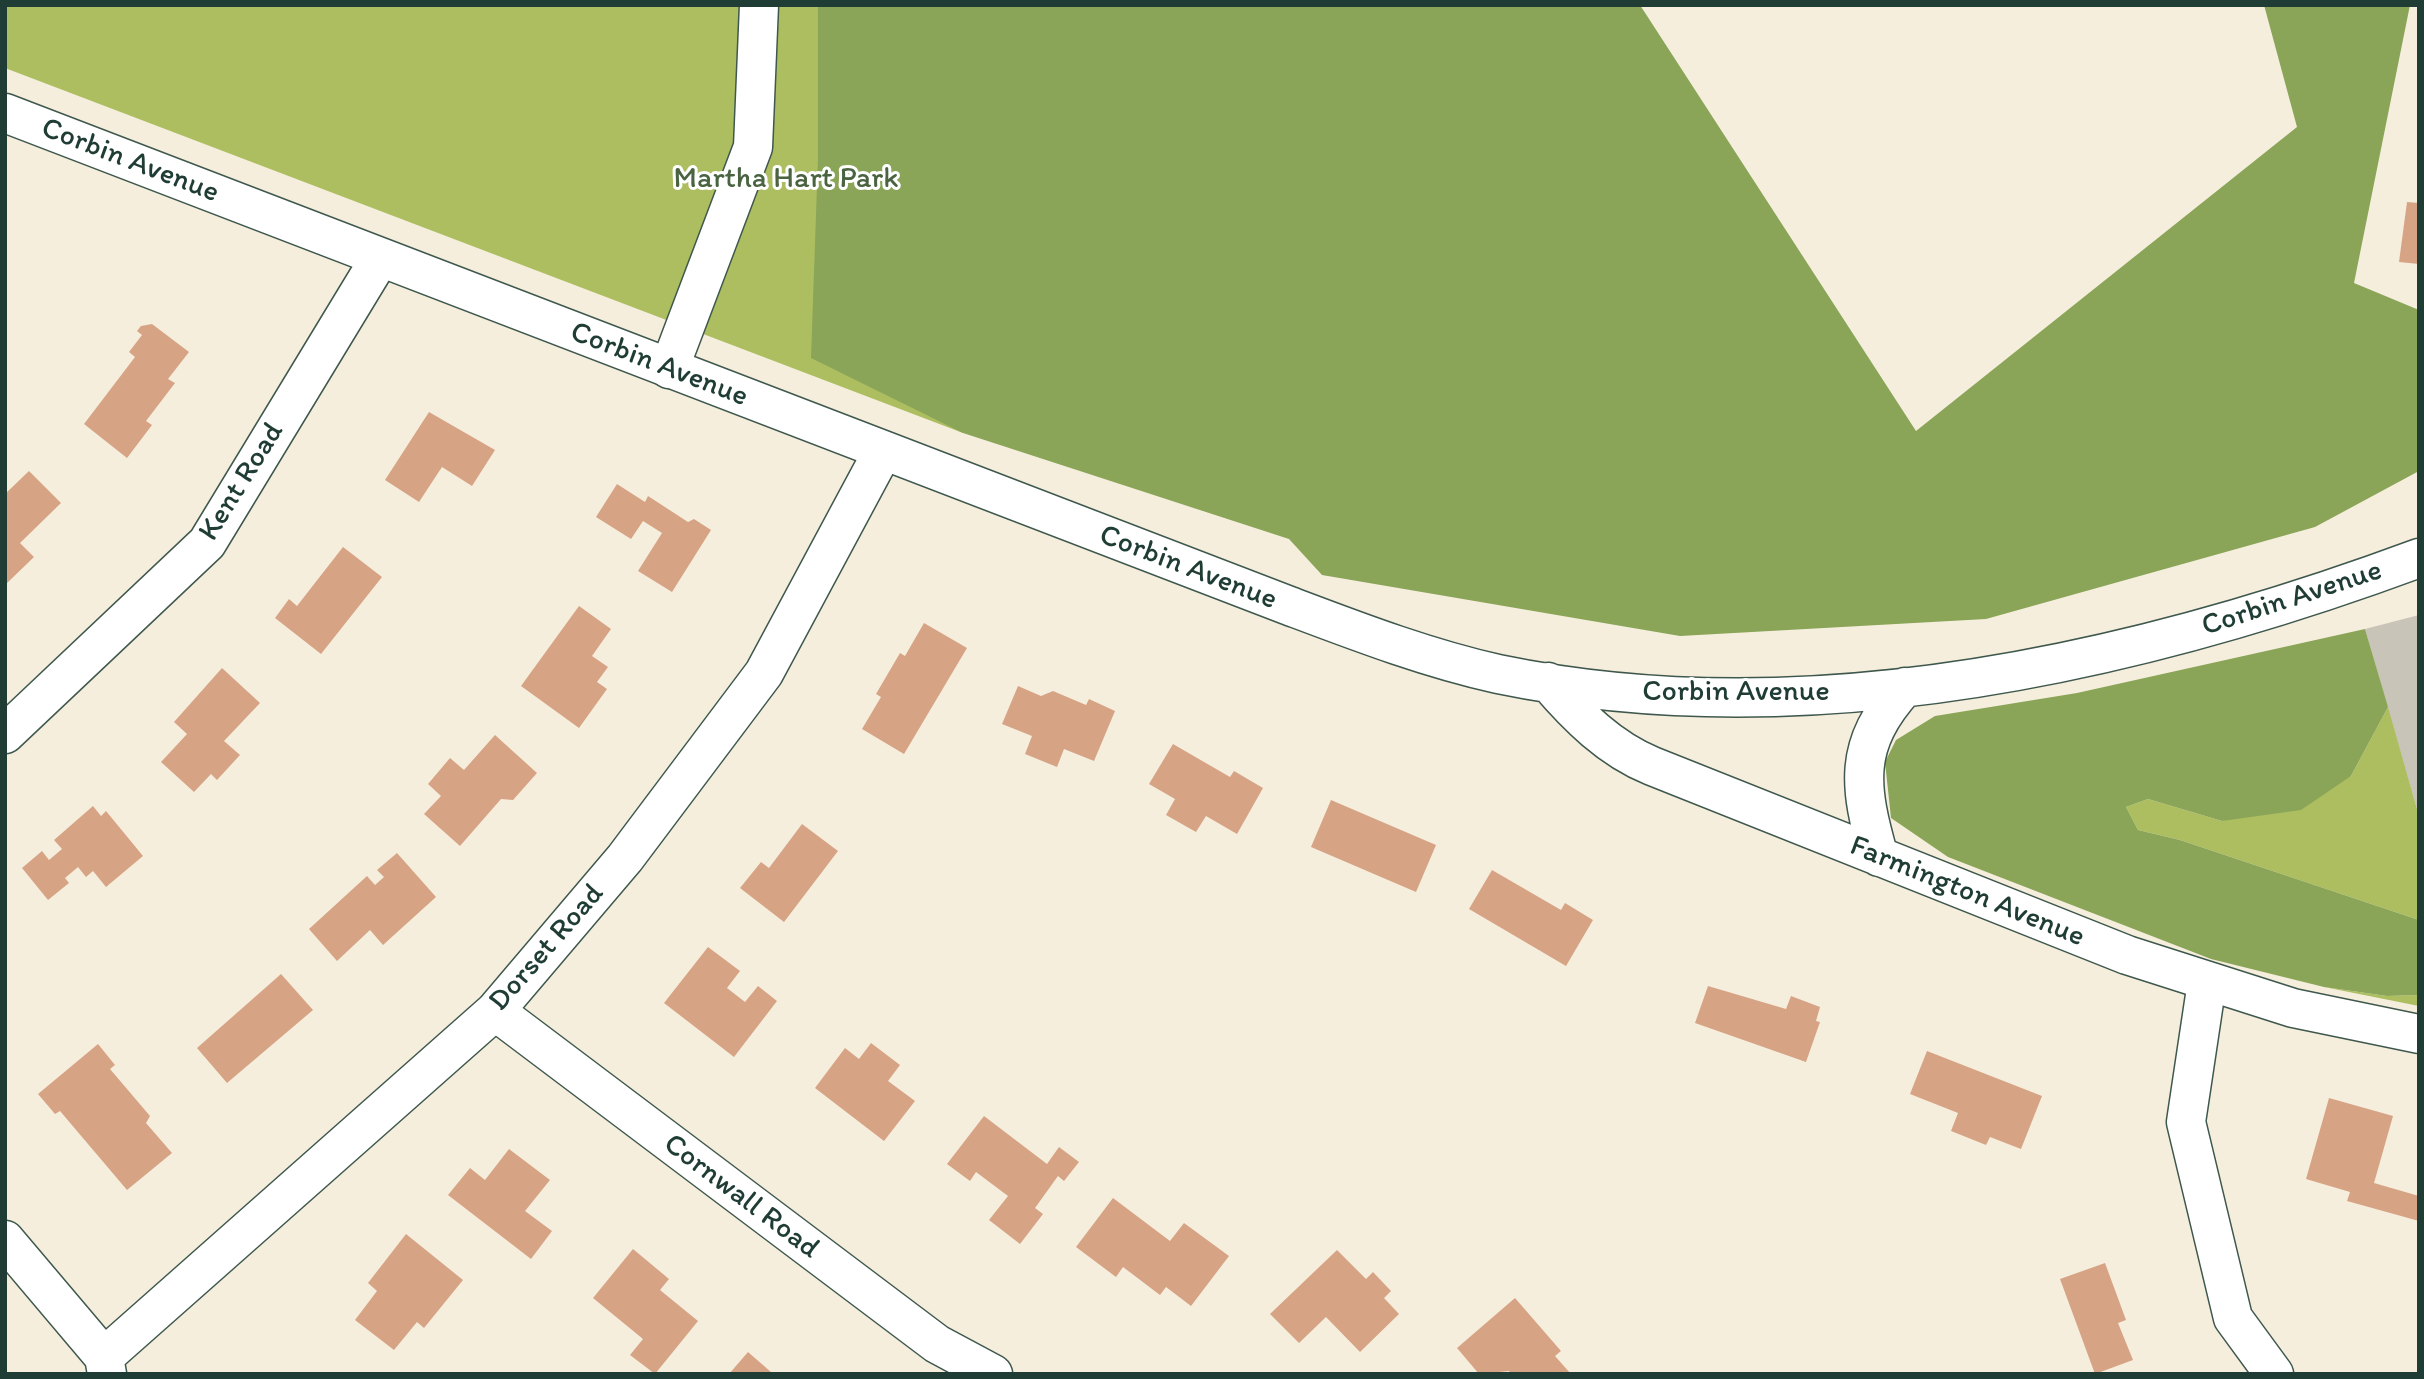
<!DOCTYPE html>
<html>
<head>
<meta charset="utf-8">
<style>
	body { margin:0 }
	#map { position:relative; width:2424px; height:1379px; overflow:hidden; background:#f5eedd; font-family:Itim,sans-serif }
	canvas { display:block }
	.frame { position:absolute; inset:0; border:7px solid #1f3d34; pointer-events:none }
</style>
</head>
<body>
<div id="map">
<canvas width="2424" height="1379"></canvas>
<div class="frame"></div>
</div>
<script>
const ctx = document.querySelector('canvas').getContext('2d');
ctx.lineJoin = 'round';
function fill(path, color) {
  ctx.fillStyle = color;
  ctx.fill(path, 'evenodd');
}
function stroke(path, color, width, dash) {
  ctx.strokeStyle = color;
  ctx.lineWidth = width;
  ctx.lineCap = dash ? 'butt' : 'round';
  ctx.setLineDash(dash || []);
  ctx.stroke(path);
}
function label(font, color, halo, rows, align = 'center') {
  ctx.font = font + ' Itim,sans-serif';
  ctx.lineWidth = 6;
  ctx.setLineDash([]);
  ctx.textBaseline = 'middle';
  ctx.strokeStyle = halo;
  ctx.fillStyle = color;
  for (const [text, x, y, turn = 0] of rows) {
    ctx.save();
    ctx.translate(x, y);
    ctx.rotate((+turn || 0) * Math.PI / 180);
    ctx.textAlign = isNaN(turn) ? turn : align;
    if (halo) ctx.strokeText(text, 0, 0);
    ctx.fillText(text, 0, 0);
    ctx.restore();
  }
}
fill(new Path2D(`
	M2419,615V816L2365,629Z`), '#c8c4b8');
fill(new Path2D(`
	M5,5H960L963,433L5,68Z
	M2388,707L2419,816V920L2180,840L2138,830L2126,807L2148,799L2222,821L2351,776Z
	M2324,987L2387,996L2419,995V1006Z`), '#adbe61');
fill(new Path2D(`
	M818,5H1640L1916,431L2297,127L2264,5H2410L2354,283L2419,310V471L2315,527L1986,619L1680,636L1322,575L1289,539L963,433L811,358L818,157Z
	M2365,629L2388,707L2351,776L2301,810L2222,821L2148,799L2126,807L2138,830L2180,840L2419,920V995L2387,996L2324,987L2211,959L1948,857L1891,818L1885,762L1896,740L1935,716L2077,693Z`), '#8aa557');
fill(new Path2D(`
	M2407,202L2419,203V264L2399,262Z
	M152,324L189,352L168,379L175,383L146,421L152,425L127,458L84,424L135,357L129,352L142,335L137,331L141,326Z
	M429,412L495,450L472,486L442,467L419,502L385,480Z
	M29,471L61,503L20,543L34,557L5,585V494Z
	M617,484L645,502L648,496L688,522L694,519L711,530L672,592L638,571L662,533L643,521L631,539L596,517Z
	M343,547L382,577L321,654L275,618L289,599L297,606Z
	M579,606L611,629L592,656L608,667L597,682L607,689L579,728L521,686Z
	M924,623L967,648L904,754L862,729L881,697L876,694L900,653L905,656Z
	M222,668L260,703L224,741L240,755L217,780L211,774L194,792L161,762L187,734L174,722Z
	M1018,686L1041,696L1053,691L1086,705L1089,699L1115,711L1094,761L1064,749L1057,767L1025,754L1032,736L1002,724Z
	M495,735L537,773L513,800L501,799L460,846L424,814L441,796L428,784L450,758L464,770Z
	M1173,744L1230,777L1234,771L1263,788L1237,834L1206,816L1196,832L1166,815L1175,799L1149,784Z
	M1331,800L1436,845L1416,892L1311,847Z
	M93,806L101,816L106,811L143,856L106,887L93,871L86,877L78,867L65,878L69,883L48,900L22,868L42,851L49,860L62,849L54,840Z
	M802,824L838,851L784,922L740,888L761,862L769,868Z
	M397,853L436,897L383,945L370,930L337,961L309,929L367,876L375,885L384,877L377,870Z
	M1492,870L1561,910L1565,903L1593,920L1566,966L1469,909Z
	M708,947L740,971L727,988L745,1002L758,986L777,1001L734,1057L664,1003Z
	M281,974L313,1010L227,1083L197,1048Z
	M1708,986L1786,1009L1791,996L1820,1007L1816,1021L1820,1022L1806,1062L1695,1023Z
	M871,1043L900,1065L888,1081L915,1101L884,1141L815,1088L845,1048L859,1059Z
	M98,1044L115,1065L110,1069L150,1116L146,1123L172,1153L127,1190L60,1111L55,1114L38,1094Z
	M1927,1051L2042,1096L2021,1149L1990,1137L1986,1145L1951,1131L1958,1113L1910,1094Z
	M2329,1098L2393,1116L2374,1183L2419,1196V1221L2347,1201L2350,1192L2306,1179Z
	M984,1116L1047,1164L1059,1147L1079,1162L1064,1181L1058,1176L1035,1208L1043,1214L1020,1244L989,1220L1008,1196L976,1172L970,1181L947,1164Z
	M509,1149L550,1180L525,1211L552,1231L531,1259L448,1195L470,1168L485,1180Z
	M1113,1198L1170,1241L1184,1223L1229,1256L1191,1306L1166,1287L1160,1295L1123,1267L1116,1277L1076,1247Z
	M406,1234L463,1280L424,1328L417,1322L394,1350L355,1320L377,1291L368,1283Z
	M633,1249L669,1279L660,1290L698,1321L655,1374L630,1355L643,1339L593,1298Z
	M1337,1250L1366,1279L1373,1272L1391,1291L1384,1298L1399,1314L1360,1352L1326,1317L1299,1343L1270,1314Z
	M2105,1263L2126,1320L2118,1323L2133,1360L2095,1374L2060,1279Z
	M1515,1298L1561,1351L1555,1356L1571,1374H1511L1509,1371L1479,1374L1457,1348Z
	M748,1352L771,1372L769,1374H729Z`), '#d7a385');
const street = new Path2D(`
	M669,369L753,147L759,5
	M5,734L207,543L380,258
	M2207,982L2186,1122L2233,1318L2274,1374
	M495,1011L937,1344L993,1374
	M5,1240L104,1357L107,1374
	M104,1357L495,1011L625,858L764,673L883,451`);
const secondary = new Path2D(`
	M5,113L1287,605C1356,631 1426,658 1498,674C1802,737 2133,664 2419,558
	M1548,682C1577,716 1610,749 1652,766L2127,955L2293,1008L2419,1034
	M1879,857C1859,787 1852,745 1905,687`);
stroke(street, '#3f584d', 41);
stroke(secondary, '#3f584d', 41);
stroke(street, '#fff', 38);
stroke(secondary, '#fff', 38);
label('30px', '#1f3d34', '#fff', [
	["Corbin Avenue",130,161,21],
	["Corbin Avenue",659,365,21],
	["Kent Road",242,482,-58],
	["Corbin Avenue",1188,568,21],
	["Corbin Avenue",2292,599,-18],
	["Corbin Avenue",1736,692],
	["Farmington Avenue",1967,892,22],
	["Dorset Road",547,948,-49],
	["Cornwall Road",741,1197,37]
]);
label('30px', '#4a6442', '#fff', [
	["Martha Hart Park",786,179]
]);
</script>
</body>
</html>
